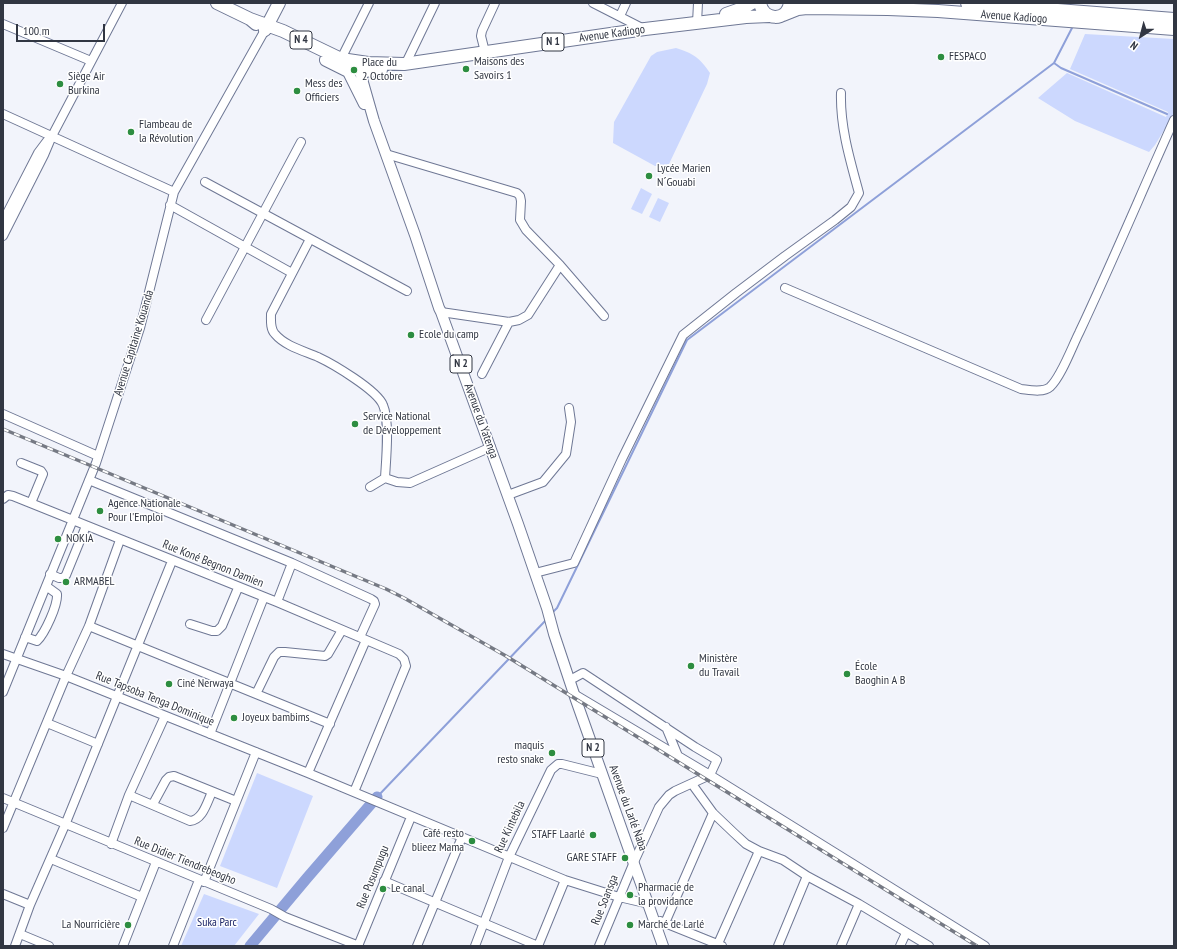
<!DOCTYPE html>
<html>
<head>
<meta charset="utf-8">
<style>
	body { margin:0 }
	#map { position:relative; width:1177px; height:949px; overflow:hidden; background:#f2f4fb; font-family:"PT Sans Narrow",sans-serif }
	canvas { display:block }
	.frame { position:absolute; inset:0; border:4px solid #313642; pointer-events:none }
	.north { position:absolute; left:1121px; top:16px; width:40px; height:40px; -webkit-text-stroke:3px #fff; paint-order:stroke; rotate:216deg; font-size:11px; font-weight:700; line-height:16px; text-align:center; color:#313642 }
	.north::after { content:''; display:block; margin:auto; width:14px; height:18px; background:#313642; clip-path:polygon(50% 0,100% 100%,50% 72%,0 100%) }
	.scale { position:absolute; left:16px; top:24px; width:89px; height:18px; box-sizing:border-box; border:2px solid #313642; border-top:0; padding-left:5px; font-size:12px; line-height:14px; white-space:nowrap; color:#313642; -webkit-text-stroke:3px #fff; paint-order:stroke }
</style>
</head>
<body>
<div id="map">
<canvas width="1177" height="949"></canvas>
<div class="frame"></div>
<div class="north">N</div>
<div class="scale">100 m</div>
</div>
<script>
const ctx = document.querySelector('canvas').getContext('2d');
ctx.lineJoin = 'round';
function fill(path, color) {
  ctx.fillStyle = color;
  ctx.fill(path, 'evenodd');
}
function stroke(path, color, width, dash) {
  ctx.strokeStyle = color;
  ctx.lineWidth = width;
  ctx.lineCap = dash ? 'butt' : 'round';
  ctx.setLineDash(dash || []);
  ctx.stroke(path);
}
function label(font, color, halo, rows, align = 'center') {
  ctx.font = font + ' "PT Sans Narrow",sans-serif';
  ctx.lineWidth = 3;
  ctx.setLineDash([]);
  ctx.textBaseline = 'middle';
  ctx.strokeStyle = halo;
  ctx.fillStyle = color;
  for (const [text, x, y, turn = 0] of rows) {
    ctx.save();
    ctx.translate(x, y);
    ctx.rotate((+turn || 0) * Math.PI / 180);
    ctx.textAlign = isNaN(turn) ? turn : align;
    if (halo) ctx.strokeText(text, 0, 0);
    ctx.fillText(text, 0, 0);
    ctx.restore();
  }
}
fill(new Path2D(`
	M1085,34L1174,39V114L1155,145L1149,152L1075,121L1038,98L1067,73L1166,117L1168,112L1070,69Z
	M676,48C693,53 700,58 710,73L707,84L669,164L655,166L613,143L614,122L651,56L657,52Z
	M641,188L652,194L642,214L631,209Z
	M658,198L669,203L660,222L649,217Z
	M257,773L313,796L277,888L220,866Z
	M204,894L259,914L234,946H181Z`), '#ccd8fe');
stroke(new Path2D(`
	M1054,63L1061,68L1167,114
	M552,613L557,608L687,340L1054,63L1073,26
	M377,797L546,620`), '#8ea0d9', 2);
stroke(new Path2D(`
	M250,946L307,878L377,797`), '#8ea0d9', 11);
const minor = new Path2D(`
	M593,3L644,29
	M620,16L626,3
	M697,23L698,3
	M3,24L91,61
	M485,52L481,36L482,31L495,3
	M341,59L369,3
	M406,63L435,3
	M3,114L174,192
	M386,154L517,193L520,196L521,201L520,220L526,230L560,265L604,316
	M205,182L407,291
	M170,205L292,273
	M3,221L38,153L47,141
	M3,236L44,155L52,136L122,3
	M310,239L271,314C271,320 270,329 275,334C285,346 304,351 318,357C333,364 377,390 383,405C390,421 386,460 385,478L370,487
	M785,288L1021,389C1030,390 1043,393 1050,387C1061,377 1072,347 1079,333C1112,263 1142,191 1174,120
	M441,312L509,322L519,320L528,315L560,265
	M206,320L301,142
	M482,374L509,322
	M3,414L98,456
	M21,463L41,471L43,474L31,503
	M385,478L397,482L410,483L491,447
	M89,480L292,563L371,599L374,601L375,604L360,637
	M508,495L543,482L566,454L571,422L569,408
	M3,499L8,495L13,496L277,602L399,654L404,659L406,666L354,792
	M535,573L574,563L622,459L683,335L736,293L785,256L835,220L851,207L859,193C850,160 840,127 841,93
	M50,574L59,578H63L66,575L86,526
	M277,602L292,563
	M190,624L212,631H217L222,626L238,588
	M89,626L330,724
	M25,637L37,641C45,633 58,605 57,594L46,586
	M3,654L66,676L308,773L565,880L619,897L649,904
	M570,680L583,673L695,747L717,760L710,775L675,791L669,795L659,807L634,862L599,946
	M3,692L96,463L140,328L174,192L265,30
	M256,694L274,657L279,652H285L325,656L328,654L342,630
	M574,694L710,775L985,946
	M47,723L98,744
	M666,727L678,756
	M210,734L264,597
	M308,773L366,640
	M692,784L713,813L734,833L746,844L759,851L783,860L807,876L859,904L929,946
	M129,795L190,821C203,820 207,802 212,792
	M3,798L271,909L285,917L359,946
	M153,804L166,780L169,777L174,776L236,801
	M3,828L66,676L89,626L120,540
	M111,844L129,795L165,716
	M51,859L142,897
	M384,881L538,946
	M204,882L256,752
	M3,894L30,905
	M660,921L722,946
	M665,923L713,813
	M20,934L49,946
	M15,946L30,905L65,825L172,561
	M123,946L156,862
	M173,946L199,880
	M358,946L411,817
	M417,946L462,837
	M475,946L509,857L551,770L558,764H562L602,774
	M538,946L565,880
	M717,946L759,851
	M778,946L807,876
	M841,946L859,904
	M900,946L906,933`);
const major = new Path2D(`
	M360,72L374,121L415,235L439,308L441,312L518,524L547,608L554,634L576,700L663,946
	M349,74L364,104`);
const highway = new Path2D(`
	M217,3L250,19L256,24
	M760,3C763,21 787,22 790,3
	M967,3L1174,19
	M726,14L743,8L752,3
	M783,15L798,9L807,8L888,9L938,11L1174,29
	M250,19L283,31L341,59L368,63L404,64L645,29L746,17L769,16
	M265,30L279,3
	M326,60L346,70
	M360,71L381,70`);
stroke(minor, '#6f7895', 10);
stroke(major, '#6f7895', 12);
stroke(highway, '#6f7895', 14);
stroke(minor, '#fff', 8);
stroke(major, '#fff', 10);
stroke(highway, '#fff', 12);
const rail = new Path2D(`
	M3,429L386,589L404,598L506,656L977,946`);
stroke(rail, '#767a84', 3.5);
stroke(rail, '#fff', 2, [6]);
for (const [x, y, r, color] of [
	[941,57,4,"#2d8d40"],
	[466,69,4,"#2d8d40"],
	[354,70,4,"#2d8d40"],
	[60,84,4,"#2d8d40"],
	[297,91,4,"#2d8d40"],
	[131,132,4,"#2d8d40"],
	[649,176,4,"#2d8d40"],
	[411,335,4,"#2d8d40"],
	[355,424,4,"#2d8d40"],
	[100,511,4,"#2d8d40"],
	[58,539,4,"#2d8d40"],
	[66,582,4,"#2d8d40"],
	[691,666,4,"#2d8d40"],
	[847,674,4,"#2d8d40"],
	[169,684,4,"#2d8d40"],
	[234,718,4,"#2d8d40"],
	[552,753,4,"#2d8d40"],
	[593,835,4,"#2d8d40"],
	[472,841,4,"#2d8d40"],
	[625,858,4,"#2d8d40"],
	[383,889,4,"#2d8d40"],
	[630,895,4,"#2d8d40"],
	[128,925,4,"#2d8d40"],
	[630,925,4,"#2d8d40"]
]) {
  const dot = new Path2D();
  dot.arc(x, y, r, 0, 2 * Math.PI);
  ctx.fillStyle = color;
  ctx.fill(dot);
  stroke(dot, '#fff', 1.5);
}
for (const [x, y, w] of [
	[301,40,22],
	[553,42,22],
	[461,364,22],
	[593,748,22]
]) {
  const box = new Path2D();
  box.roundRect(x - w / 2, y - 9, w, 18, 3);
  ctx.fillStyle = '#fff';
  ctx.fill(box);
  stroke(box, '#313642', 1);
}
label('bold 11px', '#313642', null, [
	["N 4",301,40],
	["N 1",553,42],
	["N 2",461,364],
	["N 2",593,748]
]);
label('12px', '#313642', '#fff', [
	["Avenue Kadiogo",1014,17,4],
	["Avenue Kadiogo",612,34,-8],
	["Avenue Capitaine Kouanda",134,343,-73],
	["Avenue du Yatenga",481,421,70],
	["Rue Koné Begnon Damien",213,564,22],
	["Rue Tapsoba Tenga Dominique",155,699,22],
	["Avenue du Larlé Naba",628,808,70],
	["Rue Kintebila",510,827,-65],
	["Rue Didier Tiendrebeogho",185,861,22],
	["Rue Pusumpugu",373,877,-68],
	["Rue Soansga",605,900,-68]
]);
label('12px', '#313642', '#fff', [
	["FESPACO",949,57],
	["Maisons des",474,62],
	["Savoirs 1",474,76],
	["Place du",362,63],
	["2 Octobre",362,77],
	["Siège Air",68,77],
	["Burkina",68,91],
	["Mess des",305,84],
	["Officiers",305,98],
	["Flambeau de",139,125],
	["la Révolution",139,139],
	["Lycée Marien",657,169],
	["N´Gouabi",657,183],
	["Ecole du camp",419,335],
	["Service National",363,417],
	["de Développement",363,431],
	["Agence Nationale",108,504],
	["Pour l'Emploi",108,518],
	["NOKIA",66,539],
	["ARMABEL",74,582],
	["Ministère",699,659],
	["du Travail",699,673],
	["École",855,667],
	["Baoghin A B",855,681],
	["Ciné Nerwaya",177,684],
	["Joyeux bambims",242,718],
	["maquis",544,746,"right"],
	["resto snake",544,760,"right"],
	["Café resto",464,834,"right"],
	["blieez Mama",464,848,"right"],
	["STAFF Laarlé",585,835,"right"],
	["GARE STAFF",617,858,"right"],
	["Pharmacie de",638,888],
	["la providance",638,902],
	["Le canal",391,889],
	["La Nourricière",120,925,"right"],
	["Marché de Larlé",638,925]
], 'left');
label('12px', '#1a2466', '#fff', [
	["Suka Parc",217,923]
]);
</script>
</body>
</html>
